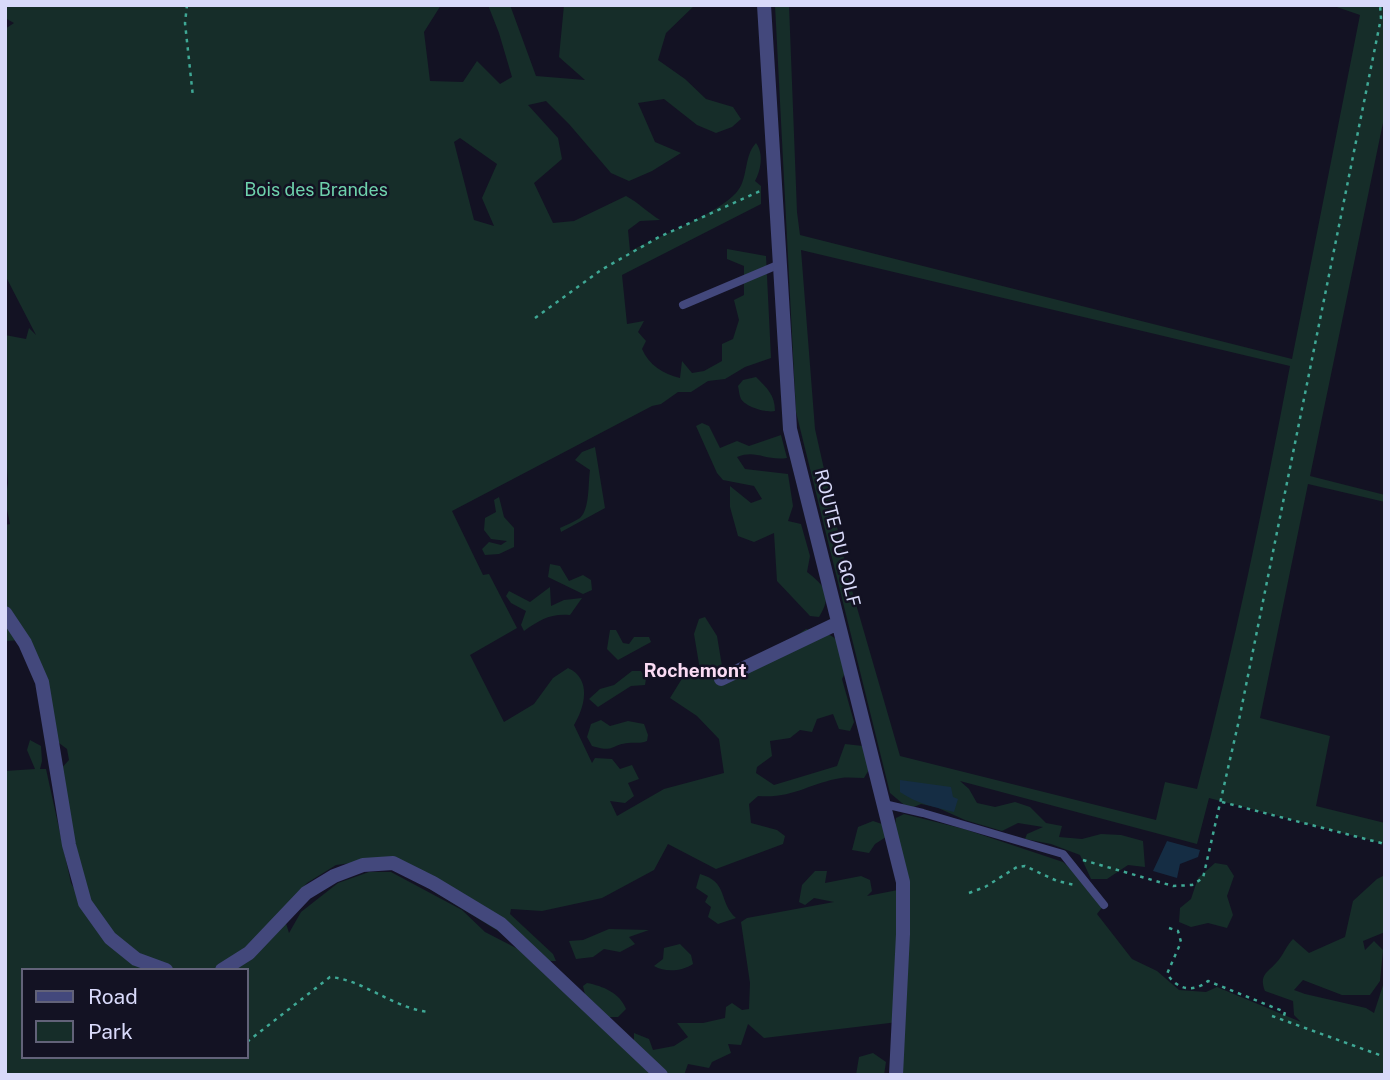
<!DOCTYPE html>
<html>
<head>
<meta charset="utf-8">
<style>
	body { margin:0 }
	#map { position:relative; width:1390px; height:1080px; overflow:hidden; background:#131223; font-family:"Public Sans",sans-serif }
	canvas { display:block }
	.frame { position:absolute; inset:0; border:7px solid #d9dafa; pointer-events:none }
	.legend { position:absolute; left:21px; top:968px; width:228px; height:91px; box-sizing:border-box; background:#131223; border:2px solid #626279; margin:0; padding:9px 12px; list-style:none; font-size:21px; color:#d9dafa }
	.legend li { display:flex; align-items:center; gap:14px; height:35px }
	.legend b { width:35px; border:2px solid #626279 }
</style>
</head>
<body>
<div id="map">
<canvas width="1390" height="1080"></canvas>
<div class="frame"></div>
<ul class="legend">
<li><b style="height:9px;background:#43487c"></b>Road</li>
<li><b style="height:19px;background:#162d29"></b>Park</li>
</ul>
</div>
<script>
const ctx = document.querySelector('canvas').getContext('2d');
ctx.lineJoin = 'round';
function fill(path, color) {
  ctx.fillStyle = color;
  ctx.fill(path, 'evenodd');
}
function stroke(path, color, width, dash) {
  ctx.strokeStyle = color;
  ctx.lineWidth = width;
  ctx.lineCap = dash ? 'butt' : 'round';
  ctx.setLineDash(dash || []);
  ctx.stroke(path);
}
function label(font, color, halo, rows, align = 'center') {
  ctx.font = font + ' "Public Sans",sans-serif';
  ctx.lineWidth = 5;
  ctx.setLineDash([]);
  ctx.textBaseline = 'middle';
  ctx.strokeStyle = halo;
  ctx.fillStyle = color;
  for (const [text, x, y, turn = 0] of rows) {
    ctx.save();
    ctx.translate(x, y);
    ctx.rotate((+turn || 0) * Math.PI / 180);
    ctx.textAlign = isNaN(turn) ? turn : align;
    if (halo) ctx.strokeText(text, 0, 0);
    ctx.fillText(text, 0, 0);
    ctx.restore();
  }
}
fill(new Path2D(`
	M5,5H441L424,32L430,81L463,82L477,61L500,84L512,77L499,33L488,5H510L536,76L585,80L559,57L564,5H695L666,33L658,60L685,79L706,99L733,107L741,119L732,127L716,133L697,125L664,99L638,103L655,142L681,153L652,171L629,181L611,173L569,124L546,101L528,105L558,138L562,159L534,183L553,223L574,221L626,196C639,203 647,212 660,220L640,221L628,230L630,251C656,238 718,213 736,193C749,179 743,157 756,143C764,154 761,170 755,181L761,186V204L622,275L627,324L644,321L638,332L646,341L642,349C649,365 663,374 680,378L682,361L692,373L704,371L722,361V344L733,339L739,320L734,300L744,295V266L727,259V249L766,256L771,358L745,367L725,379L708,381L691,392H678L661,404L652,406L452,511L483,575L489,574L517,628L470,655L504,722L534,704L553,678L568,668C592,679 585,707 574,725L592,763L595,758L612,759L620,769L632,765L639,779L628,783L634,796L625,803L610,801L617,816L664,789L724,773L719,739L697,716L670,698L683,677L701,676L694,634L699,619L705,617L717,636L722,666L734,680L806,629C842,636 838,637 846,671L842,679L854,722L850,731L839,729L833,714L817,719L812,732L800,730L790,738L770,741L772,756L757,767L756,773L774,785L837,766L845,744L863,746L870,768L864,778C856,778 848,777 841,778C810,783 792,799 758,796L749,804L751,823L777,830L785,836L783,844L716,869L668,844L654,870L602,898L542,911L511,909L510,914L553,954L556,961H547L402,872L366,861L336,865L307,883L282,910L289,933L301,912L338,883L369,872H391L462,910L485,932L518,949L652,1075H5V771L35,769L27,750L30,740L41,746L42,761L40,769H46L71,883L92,920L57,773L69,760L67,749L51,737L23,640L5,641V525L10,524L5,500L8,483L5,439V366L7,365L5,362V335L26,339L29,328L36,335L5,275V29L14,23L5,18ZM460,138L497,164L482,198L494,226L474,220L454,142ZM23,970H247V1057H23Z
	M775,5H789L797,212L800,235L1292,359L1360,15L1331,5H1385V113L1310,476L1385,495V502L1308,484L1260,718L1330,736L1316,806L1385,823V844L1209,798L1197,844L960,781L969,789L977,803L995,807L1015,802L1030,807L1046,823L1062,826L1059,837L1082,839L1101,834L1121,835L1143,841L1145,867L1128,865L1107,879H1091L1080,855L1051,844L1025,839L1027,834L1043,827L1018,823L1002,831L965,820L936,807L921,804L909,809L890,793L796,412ZM801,250L1290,366C1263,508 1234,649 1197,789L1165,782L1156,820L900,756L849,580L815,429Z
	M756,377C767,388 775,395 775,411C766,413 746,407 741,399C739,395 739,390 738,386L743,380Z
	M702,423L709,426L720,448L737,441L749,446L781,435L787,458C765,461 756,449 737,457L745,469L788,474L793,506L788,521L801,524L810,556L807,572C825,586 833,595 819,617L810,616L777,581L774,533L754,542L738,536L730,507V486L751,503L762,499L754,486L723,480L717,473L696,426Z
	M595,447L605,508L561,532L560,528C566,525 574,522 580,518C590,509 588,483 590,470L575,460L582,452Z
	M499,497L504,517L514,528V547L499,554L485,555L482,549L489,542L501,545L507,541L491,539L484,530L485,518L496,512L494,500Z
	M550,564L560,566L569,581L583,575L591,580L592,590L583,594L548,577Z
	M550,587L551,606L564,600L582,598L570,615C551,613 539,620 524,631L521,625L526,611L511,603L506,596L509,591L530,602Z
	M610,630H616L623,643L629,644L634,637H649L651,642L618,660L607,649Z
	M632,671H641L646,679L645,685L631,686L598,707L589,699L600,689L614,685Z
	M601,720L610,726L628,721L644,724L648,735L647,741C639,744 636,742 628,743C609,745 616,753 592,746L587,737L591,724Z
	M904,814L964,829L1063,862L1089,885L1104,905L1097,914L1132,959L1157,971L1179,990L1206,992L1217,987L1301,1022L1294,1015L1293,1001L1265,991C1259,975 1267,973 1276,963C1283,956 1286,946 1293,939L1309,953L1345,937L1353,901L1377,879L1385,875V932L1363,941L1365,950L1374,941L1383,950L1380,981L1370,995H1342L1303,980L1294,990L1305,994L1366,1008L1374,1013L1385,979V1075H896L898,1022L764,1038L748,1024L741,1045L728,1044L731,1053L712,1062L709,1068L688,1064L684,1075H668L634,1044V1033L649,1039L653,1050L674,1046L688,1037L677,1023H703L725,1018L726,1007L732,1003L742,1010L749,1009L750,983L741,922L747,918L834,902L814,898L805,905L799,902L802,885L815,871H827L825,883L861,876L870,880L872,891L867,896L903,889L895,826L896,818Z
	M873,821L882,824L886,837L875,844L869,853L852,850L858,827Z
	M1215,863L1227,865L1234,876L1227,896L1233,915L1227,928L1208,923L1191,927L1179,922L1180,908L1191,899L1198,878Z
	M700,874C729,882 718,902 736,918L718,924L708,917L711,907L705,902L708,896L696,888Z
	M609,929L649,930L629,937L635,944L620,952L604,949L593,957L576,959L569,941L583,940Z
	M680,944L691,955L693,964C682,971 666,973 654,966L663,959L664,948Z
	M587,983C603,986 620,993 626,1009L618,1017H608L586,999L583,986Z
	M873,1053L886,1062L884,1075H856L859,1057Z`), '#162d29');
fill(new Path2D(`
	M900,780L951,787L953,797L958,799L954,812C935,807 917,804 900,792Z
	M1167,841L1200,850L1198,857L1180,864L1177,878L1153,871Z`), '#152d44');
stroke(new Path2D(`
	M187,5L185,23L193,97
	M535,318L601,270L659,237L760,191
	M1222,802L1385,844
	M1083,860L1173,886L1192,885L1203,878L1239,720L1381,18L1380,5
	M969,893L985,887L1017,867L1025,866L1057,881L1075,885
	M1169,928L1178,931L1181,942L1167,974C1178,990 1193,993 1208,981L1285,1012L1283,1019
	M1272,1016L1385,1057
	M247,1042L330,977C364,980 391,1007 428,1012`), '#3fa895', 2.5, [3.5, 5]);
stroke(new Path2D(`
	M683,305L780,264
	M884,804L923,813L1063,854L1104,905`), '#43487c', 8);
stroke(new Path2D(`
	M764,5L790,429L903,882V934L896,1075
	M5,613L25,643L42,682L69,845L85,903L110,938L136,959L166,970
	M721,679L838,623
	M222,970L249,953L306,893L334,876L363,865L393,863L433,883L501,924L661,1075`), '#43487c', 14);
label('18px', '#6ed1ac', '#131223', [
	["Bois des Brandes",316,190]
]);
label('18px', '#d9dafa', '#131223', [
	["ROUTE DU GOLF",837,538,76]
]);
label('bold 19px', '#fadbf3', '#131223', [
	["Rochemont",695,671]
]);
</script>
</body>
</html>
